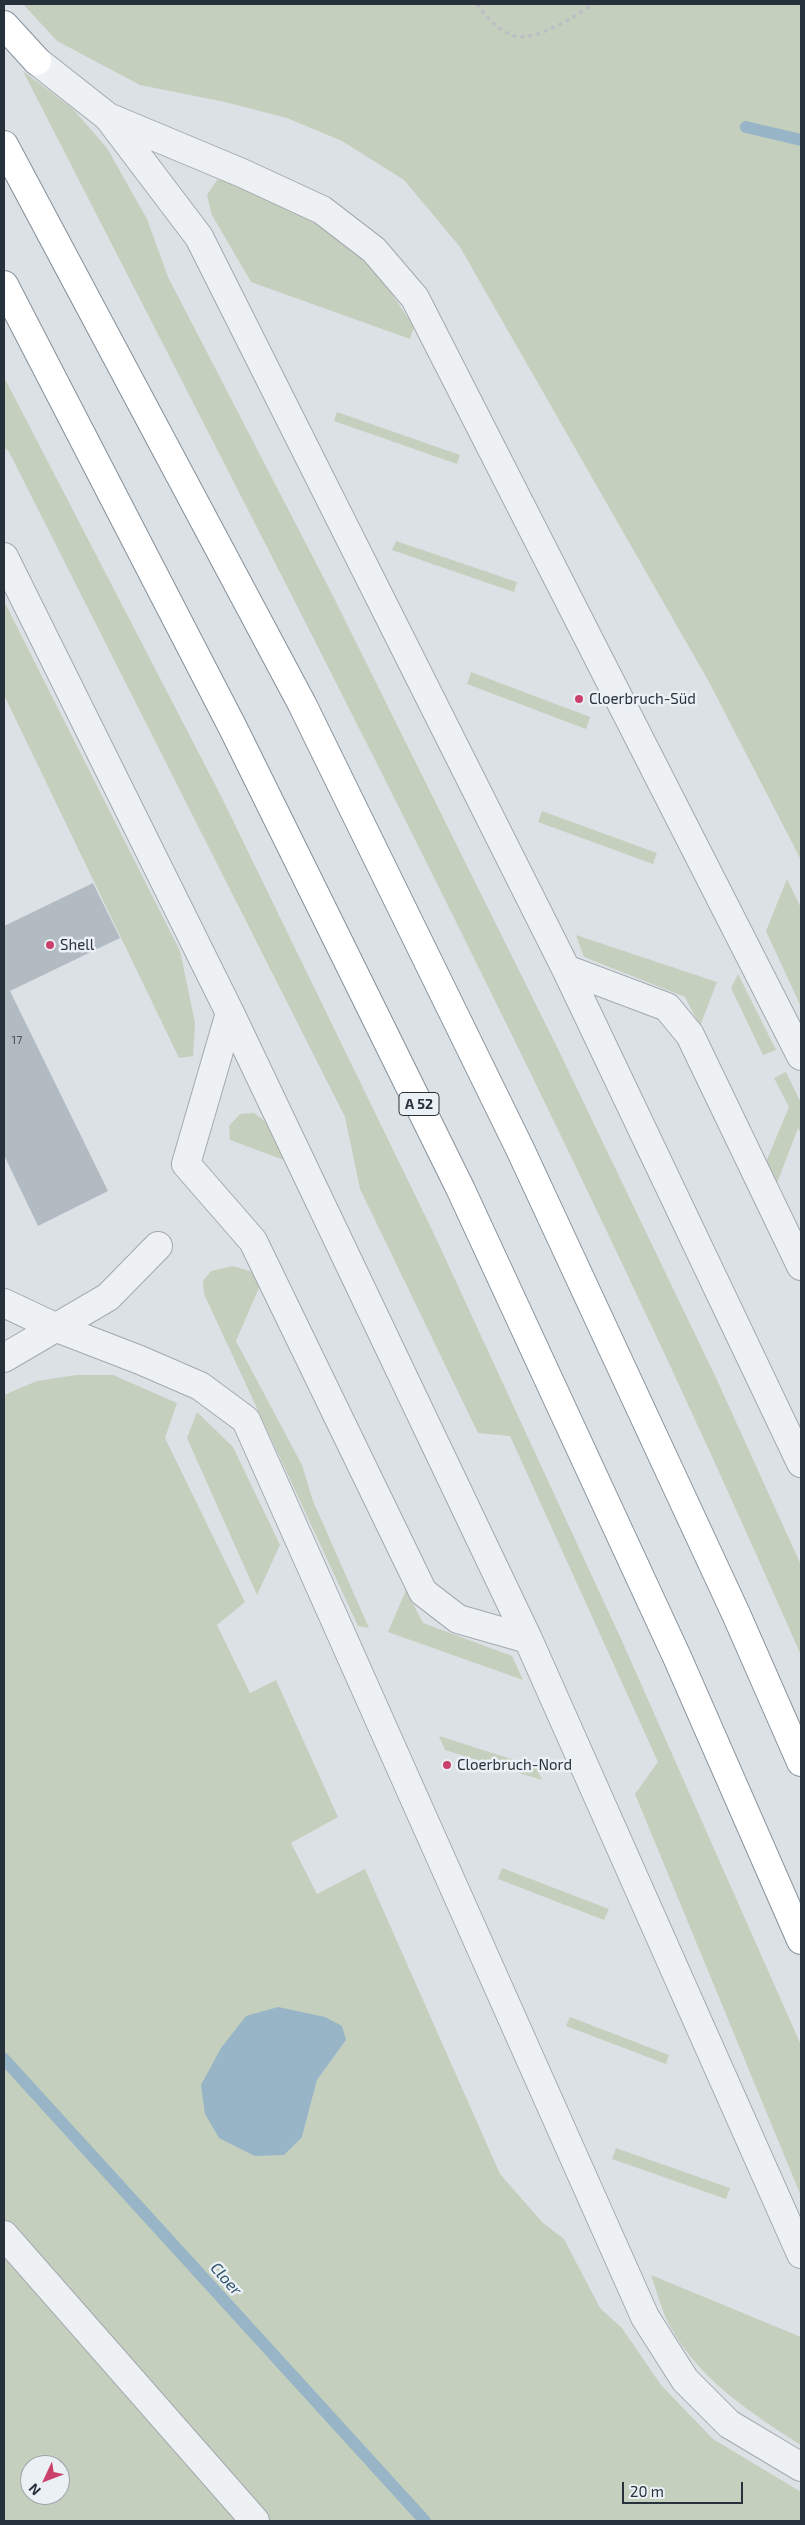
<!DOCTYPE html>
<html>
<head>
<meta charset="utf-8">
<style>
	body { margin:0 }
	#map { position:relative; width:805px; height:2525px; overflow:hidden; background:#dce1e6; font-family:"Exo 2",sans-serif }
	canvas { display:block }
	.frame { position:absolute; inset:0; border:5px solid #26313b; pointer-events:none }
	.north { position:absolute; left:20px; top:2455px; width:50px; height:50px; box-sizing:border-box; background:#ebf0f4; border:1px solid #9ca4aa; border-radius:50%; rotate:227deg; font-size:14px; font-weight:700; line-height:20px; text-align:center; color:#26313b }
	.north::after { content:''; display:block; margin:auto; width:18px; height:22px; background:#ca416b; clip-path:polygon(50% 0,100% 100%,50% 72%,0 100%) }
	.scale { position:absolute; left:622px; top:2482px; width:121px; height:22px; box-sizing:border-box; border:2px solid #26313b; border-top:0; padding-left:6px; font-size:15px; line-height:18px; white-space:nowrap; color:#26313b; -webkit-text-stroke:4px #ebf0f4; paint-order:stroke }
</style>
</head>
<body>
<div id="map">
<canvas width="805" height="2525"></canvas>
<div class="frame"></div>
<div class="north">N</div>
<div class="scale">20 m</div>
</div>
<script>
const ctx = document.querySelector('canvas').getContext('2d');
ctx.lineJoin = 'round';
function fill(path, color) {
  ctx.fillStyle = color;
  ctx.fill(path, 'evenodd');
}
function stroke(path, color, width, dash) {
  ctx.strokeStyle = color;
  ctx.lineWidth = width;
  ctx.lineCap = dash ? 'butt' : 'round';
  ctx.setLineDash(dash || []);
  ctx.stroke(path);
}
function label(font, color, halo, rows, align = 'center') {
  ctx.font = font + ' "Exo 2",sans-serif';
  ctx.lineWidth = 5;
  ctx.setLineDash([]);
  ctx.textBaseline = 'middle';
  ctx.strokeStyle = halo;
  ctx.fillStyle = color;
  for (const [text, x, y, turn = 0] of rows) {
    ctx.save();
    ctx.translate(x, y);
    ctx.rotate((+turn || 0) * Math.PI / 180);
    ctx.textAlign = isNaN(turn) ? turn : align;
    if (halo) ctx.strokeText(text, 0, 0);
    ctx.fillText(text, 0, 0);
    ctx.restore();
  }
}
fill(new Path2D(`
	M23,4H801V860L709,682L460,247L404,180L342,141L287,118L225,102L140,85L57,41Z
	M23,71L73,109L107,148L147,219L168,277L331,592L557,1047L717,1380L801,1565V1655C565,1116 291,595 23,71Z
	M217,180H232L300,214L350,246L384,282L414,327L410,339L251,282L212,215L207,195Z
	M4,377L221,796L434,1234L622,1641L801,2045V2196L635,1794L658,1762L510,1436L478,1433L360,1189L345,1117L9,452L4,447Z
	M337,412L460,455L457,464L334,421Z
	M396,541L517,582L514,592L392,550Z
	M4,601L180,951L195,1023L193,1056L179,1058L4,695Z
	M471,672L590,717L586,729L467,684Z
	M542,811L657,853L653,864L538,822Z
	M787,879L801,908V1007L766,931Z
	M576,935L717,982L700,1026L685,997L584,957Z
	M738,974L776,1050L763,1055L731,988Z
	M786,1072L801,1103V1134L798,1128L777,1183L766,1162L789,1107L774,1078Z
	M254,1113L266,1122L284,1160L230,1140L229,1126L240,1114Z
	M233,1266L253,1272L261,1283L236,1341L302,1465L313,1501L369,1628L358,1626L204,1294L203,1281L211,1271Z
	M76,1375H113L177,1403L165,1438L245,1602L217,1625L250,1693L276,1680L338,1817L291,1843L317,1894L365,1869L500,2174L543,2223L564,2239L600,2308L622,2328L661,2385L713,2439L801,2492V2521H268L4,2220V1395L37,1381ZM346,2040L317,2080L302,2137L219,2138Z
	M197,1412L233,1447L280,1545L257,1595L187,1438Z
	M406,1590L423,1623L512,1656L523,1680L388,1632Z
	M439,1736L536,1767L542,1780L445,1750Z
	M502,1868L609,1909L604,1920L498,1879Z
	M570,2017L669,2055L666,2064L566,2026Z
	M616,2148L730,2188L726,2199L612,2159Z
	M4,2256L236,2521H4ZM30,2465H60V2495H30Z
	M651,2275L801,2337V2445C752,2414 700,2380 671,2328C662,2312 657,2292 651,2275Z`), '#c5cfbd');
fill(new Path2D(`
	M278,2007L325,2017L342,2026L346,2040L317,2080L302,2137L284,2155L255,2156L219,2138L205,2114L201,2085L221,2048L246,2016Z`), '#97b5c6');
stroke(new Path2D(`
	M746,127L801,140
	M4,2059L425,2521`), '#97b5c6', 12);
fill(new Path2D(`
	M93,883L120,938L10,991L108,1191L38,1226L4,1155V926Z`), '#b3bbc2');
const minor = new Path2D(`
	M37,61L108,117L199,237L566,969L801,1463
	M108,117L242,173L322,210L374,250L415,298L801,1056
	M4,557L230,1013L528,1639L801,2254
	M566,969L667,1007L690,1035L801,1266
	M230,1013L186,1164L253,1241L423,1592L458,1619L528,1639
	M4,1303L57,1328L140,1360L200,1386L246,1420L645,2317L685,2380L729,2424L801,2467
	M4,1358L108,1297L158,1246
	M4,2235L255,2521`);
const highway = new Path2D(`
	M4,25L37,61
	M4,145L302,704L520,1149L736,1614L801,1762
	M4,285L233,728L460,1188L677,1657L801,1940`);
stroke(minor, '#a2a9af', 30);
stroke(highway, '#84919c', 30);
stroke(new Path2D(`
	M477,4C485,16 500,32 515,36C537,41 576,16 593,4`), '#babfc4', 3, [4, 4]);
stroke(minor, '#eef1f4', 28);
stroke(highway, '#fff', 28);
for (const [x, y, r, color] of [
	[579,699,5,"#ca416b"],
	[50,945,5,"#ca416b"],
	[447,1765,5,"#ca416b"]
]) {
  const dot = new Path2D();
  dot.arc(x, y, r, 0, 2 * Math.PI);
  ctx.fillStyle = color;
  ctx.fill(dot);
  stroke(dot, '#ebf0f4', 2);
}
label('12px', '#49545d', null, [
	["17",17,1040]
]);
for (const [x, y, w] of [
	[419,1104,40]
]) {
  const box = new Path2D();
  box.roundRect(x - w / 2, y - 11.5, w, 23, 4);
  ctx.fillStyle = '#ebf0f4';
  ctx.fill(box);
  stroke(box, '#26313b', 1);
}
label('bold 14px', '#26313b', null, [
	["A 52",419,1104]
]);
label('15px', '#26313b', '#ebf0f4', [
	["Cloerbruch-Süd",589,699],
	["Shell",60,945],
	["Cloerbruch-Nord",457,1765]
], 'left');
label('italic 16px', '#31566e', '#ebf0f4', [
	["Cloer",226,2279,48]
]);
</script>
</body>
</html>
